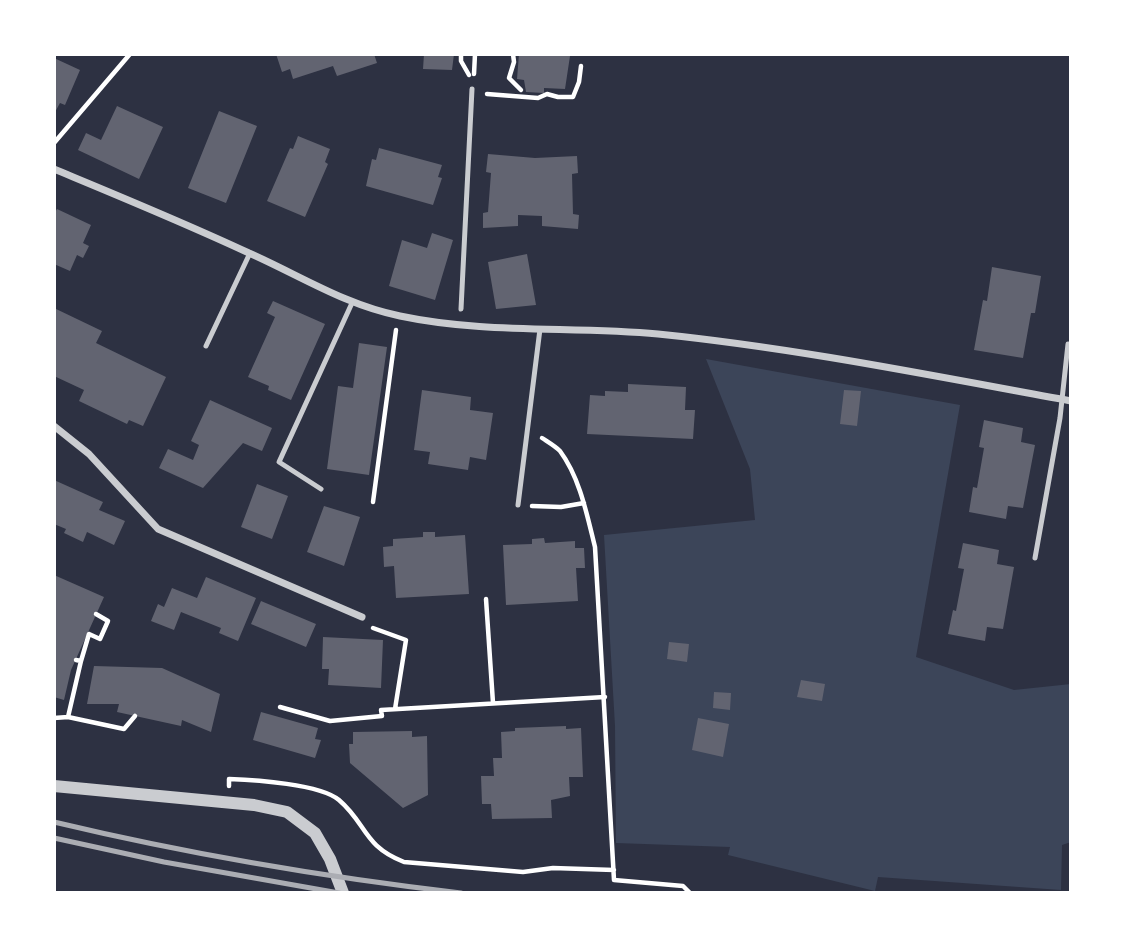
<!DOCTYPE html>
<html>
<head>
<meta charset="utf-8">
<style>
	body { margin:0 }
	#map { position:relative; width:1125px; height:947px; overflow:hidden; background:#2d3142; font-family:"Roboto Condensed",sans-serif }
	canvas { display:block }
	.frame { position:absolute; inset:0; border:56px solid #fff; pointer-events:none }
</style>
</head>
<body>
<div id="map">
<canvas width="1125" height="947"></canvas>
<div class="frame"></div>
</div>
<script>
const ctx = document.querySelector('canvas').getContext('2d');
ctx.lineJoin = 'round';
function fill(path, color) {
  ctx.fillStyle = color;
  ctx.fill(path, 'evenodd');
}
function stroke(path, color, width, dash) {
  ctx.strokeStyle = color;
  ctx.lineWidth = width;
  ctx.lineCap = dash ? 'butt' : 'round';
  ctx.setLineDash(dash || []);
  ctx.stroke(path);
}
fill(new Path2D(`
	M706,359L960,405L916,657L1014,690L1071,684V842L1062,845L1061,890L878,877L875,891L728,855L730,847L616,843L615,726L604,535L755,520L750,469Z`), '#3c4559');
fill(new Path2D(`
	M276,54H374L377,63L337,76L333,66L293,79L290,69L282,72Z
	M424,54H454L452,70L423,69Z
	M519,54H568L570,56L565,89L544,88V93L526,92L524,80L517,79Z
	M54,58L80,70L65,105L60,103L54,114Z
	M117,106L163,127L139,179L78,150L86,133L101,140Z
	M219,111L257,126L226,203L188,188Z
	M298,136L330,149L325,162L328,164L305,217L267,201L290,148L293,149Z
	M379,148L442,165L438,177L442,178L433,205L366,186L372,159L376,160Z
	M488,154L535,158L577,156L578,173L572,174L573,214L579,215L578,229L542,226V216L518,215V226L483,228V213L488,212L491,173L486,172Z
	M57,209L91,225L83,243L89,246L83,258L77,255L70,271L54,264V214Z
	M432,233L453,240L435,300L389,286L402,240L427,248Z
	M527,254L536,305L496,309L488,262Z
	M992,267L1041,276L1035,313H1031L1023,358L974,350L983,300L987,301Z
	M273,301L325,324L291,400L268,390L269,386L248,377L275,317L267,313Z
	M54,308L102,331L96,343L166,377L143,426L129,420L127,424L79,401L84,390L54,376Z
	M359,343L387,347L369,475L327,469L338,386L353,388Z
	M628,384L686,387L685,410H695L693,439L587,434L590,395L605,396V391L628,392Z
	M422,390L471,397L470,410L493,413L486,460L470,457L468,470L428,464L430,452L414,450Z
	M844,390L861,391L857,426L840,424Z
	M210,400L272,428L262,451L243,443L203,488L159,468L168,449L193,460L199,445L191,441Z
	M984,420L1023,428L1021,442L1035,445L1023,508L1008,506L1006,519L969,512L973,487L977,488L984,448L979,447Z
	M54,480L103,502L99,510L125,521L114,545L87,532L83,542L64,533L66,529L54,524Z
	M257,484L288,496L272,539L241,527Z
	M324,506L360,517L344,566L307,552Z
	M423,532H435V537L465,535L469,594L396,598L394,566L384,567L383,547L393,546V539L423,537Z
	M544,538L545,543L575,541V548H584L585,568H576L578,601L506,605L503,545L532,544V539Z
	M963,543L999,550L997,564L1014,567L1003,629L987,627L985,641L948,634L953,610L956,611L964,569L958,568Z
	M54,575L104,597L71,670L64,700L54,697Z
	M206,577L256,598L238,641L219,633L221,628L181,612L174,630L151,621L158,604L164,607L172,588L197,598Z
	M261,601L316,624L306,647L251,624Z
	M323,637L383,640L381,688L328,685L329,669H322Z
	M669,642L689,644L687,662L667,659Z
	M94,666L162,668L220,694L211,732L182,720L181,726L117,712L119,704H87Z
	M801,680L825,684L822,701L797,697Z
	M714,692L731,693L730,710L713,708Z
	M261,712L318,728L315,739L321,740L315,758L253,740Z
	M698,718L729,724L723,757L692,750Z
	M566,726V729L581,728L583,777H569L570,796L551,800L552,818L492,819L491,804H482L481,776H494L493,758H502L501,732L515,731V728Z
	M412,731V737L427,736L428,795L403,808L350,763L349,744H353V732Z`), '#626471');
stroke(new Path2D(`
	M461,54V61L469,75
	M513,54L514,62L509,78L521,90
	M474,74L475,54
	M487,94L538,98L547,94L558,97H573L579,82L581,66
	M54,143L130,54
	M542,438C548,442 555,446 560,451C580,478 587,515 595,547L614,880L683,886L690,893
	M373,502L396,330
	M532,506L561,507L584,503
	M486,599L493,703
	M373,628L406,640L395,709
	M81,661L89,634L100,639L108,621L96,614
	M280,707L330,721L382,716L381,710L605,697
	M68,717L81,661L76,660
	M54,718L68,717L124,729L135,716
	M229,786V779C255,780 320,784 339,800C367,824 363,846 404,862L523,872L553,868L614,870`), '#fff', 4.5);
stroke(new Path2D(`
	M461,309L472,89
	M206,346L250,253
	M321,489L279,462L352,303
	M518,505L540,329
	M1035,558L1060,418L1068,344`), '#caccd0', 5);
stroke(new Path2D(`
	M54,169C119,196 185,223 249,253C299,275 345,305 400,316C485,334 572,326 658,334C796,348 934,376 1071,401
	M54,426L89,454L158,529L362,617`), '#caccd0', 7);
stroke(new Path2D(`
	M54,786L254,805L287,812L315,833L330,859L343,893`), '#caccd0', 12);
stroke(new Path2D(`
	M54,822C188,854 324,877 461,893
	M54,838L164,862L339,893`), '#abadb3', 5);
</script>
</body>
</html>
